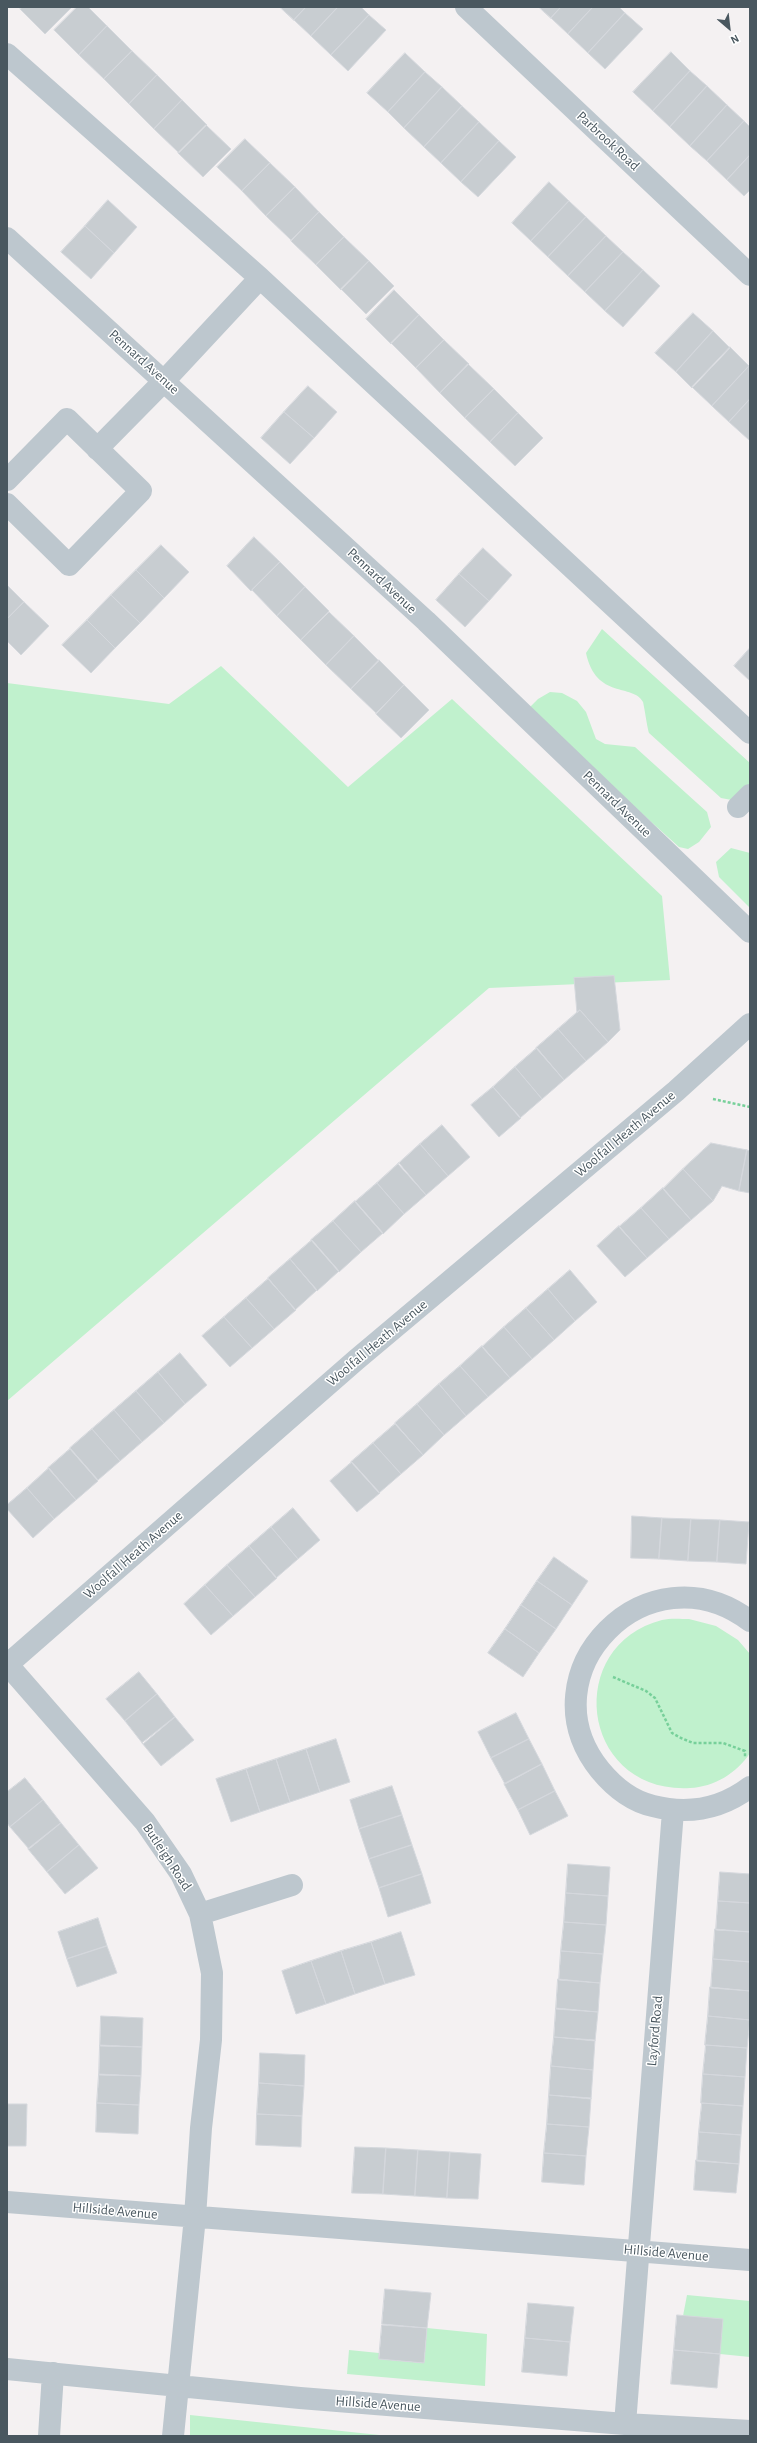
<!DOCTYPE html>
<html>
<head>
<meta charset="utf-8">
<style>
	body { margin:0 }
	#map { position:relative; width:757px; height:2443px; overflow:hidden; background:#f4f1f2; font-family:"Alegreya Sans",sans-serif }
	canvas { display:block }
	.frame { position:absolute; inset:0; border:8px solid #49575f; pointer-events:none }
	.north { position:absolute; left:709px; top:8px; width:40px; height:40px; -webkit-text-stroke:3px #fff; paint-order:stroke; rotate:152deg; font-size:11px; font-weight:700; line-height:16px; text-align:center; color:#49575f }
	.north::after { content:''; display:block; margin:auto; width:14px; height:18px; background:#49575f; clip-path:polygon(50% 0,100% 100%,50% 72%,0 100%) }
</style>
</head>
<body>
<div id="map">
<canvas width="757" height="2443"></canvas>
<div class="frame"></div>
<div class="north">N</div>
</div>
<script>
const ctx = document.querySelector('canvas').getContext('2d');
ctx.lineJoin = 'round';
function fill(path, color) {
  ctx.fillStyle = color;
  ctx.fill(path, 'evenodd');
}
function stroke(path, color, width, dash) {
  ctx.strokeStyle = color;
  ctx.lineWidth = width;
  ctx.lineCap = dash ? 'butt' : 'round';
  ctx.setLineDash(dash || []);
  ctx.stroke(path);
}
function label(font, color, halo, rows, align = 'center') {
  ctx.font = font + ' "Alegreya Sans",sans-serif';
  ctx.lineWidth = 3;
  ctx.setLineDash([]);
  ctx.textBaseline = 'middle';
  ctx.strokeStyle = halo;
  ctx.fillStyle = color;
  for (const [text, x, y, turn = 0] of rows) {
    ctx.save();
    ctx.translate(x, y);
    ctx.rotate((+turn || 0) * Math.PI / 180);
    ctx.textAlign = isNaN(turn) ? turn : align;
    if (halo) ctx.strokeText(text, 0, 0);
    ctx.fillText(text, 0, 0);
    ctx.restore();
  }
}
fill(new Path2D(`
	M602,629L750,763V786L737,801L721,798L649,733C647,726 644,705 643,702C633,683 596,700 586,653Z
	M221,666L348,787L452,699L662,896L670,980L489,988L7,1401V683L169,704Z
	M550,692L562,693L577,701L586,712L596,739L605,744L635,747L707,812L711,827L699,842L688,849L679,847L527,710L538,699Z
	M731,848L750,853V908L719,877L716,862Z
	M689,1619L716,1626L738,1640L750,1654V1753C737,1773 714,1787 690,1788C581,1794 562,1646 662,1620C670,1618 681,1619 689,1619Z
	M687,2295L750,2301V2357L720,2354L683,2316Z
	M427,2328L487,2334L485,2386L347,2374L349,2350L379,2353V2359L424,2363Z
	M190,2415L389,2436H190Z`), '#c0f1cd');
const building = new Path2D(`
	M23,7H72L45,34L20,9Z
	M77,7H88L107,26L79,55L54,30Z
	M280,7H306L294,20Z
	M306,7H338L311,36L294,20Z
	M338,7H361L369,15L331,55L311,36Z
	M539,7H561L551,18Z
	M561,7H593L568,34L551,18Z
	M593,7H619L625,13L588,53L568,34Z
	M625,13L643,29L605,69L588,53Z
	M369,15L386,30L348,71L331,55Z
	M107,26L132,51L104,79L79,55Z
	M132,51L157,75L129,104L104,79Z
	M671,52L690,71L653,111L633,92Z
	M405,53L425,72L388,112L367,93Z
	M690,71L707,86L670,127L653,111Z
	M425,72L442,87L404,128L388,112Z
	M157,75L182,100L154,129L129,104Z
	M707,86L727,105L690,146L670,127Z
	M442,87L462,106L424,147L404,128Z
	M182,100L207,125L179,153L154,129Z
	M727,105L744,121L707,161L690,146Z
	M462,106L479,122L441,163L424,147Z
	M744,121L750,127V155L727,180L707,161Z
	M479,122L499,141L461,182L441,163Z
	M206,125L231,149L203,177L178,153Z
	M245,139L270,163L242,191L217,167Z
	M499,141L516,157L478,197L461,182Z
	M750,155V190L744,196L727,180Z
	M270,163L295,187L266,216L242,191Z
	M549,182L569,201L531,241L512,223Z
	M295,187L319,212L291,240L266,216Z
	M108,200L137,227L114,253L85,226Z
	M569,201L586,217L548,257L531,241Z
	M319,212L344,237L316,265L291,241Z
	M586,217L606,236L568,276L548,257Z
	M85,226L114,253L91,279L61,252Z
	M606,236L623,252L585,292L568,276Z
	M344,237L369,261L341,290L316,265Z
	M623,252L643,270L605,311L585,292Z
	M369,261L394,286L366,314L341,289Z
	M643,270L660,286L623,327L605,311Z
	M394,290L419,315L391,344L366,319Z
	M693,313L713,331L676,372L655,353Z
	M419,315L444,340L416,368L391,343Z
	M713,331L730,348L692,388L676,372Z
	M444,340L469,364L440,393L416,368Z
	M730,347L749,366L712,406L692,387Z
	M468,364L494,389L465,418L440,393Z
	M749,366L750,399L729,422L712,406Z
	M308,386L337,412L314,438L284,412Z
	M494,389L518,413L490,442L465,418Z
	M750,399V439L749,440L729,422Z
	M284,412L314,438L290,464L261,438Z
	M518,413L543,438L515,466L490,442Z
	M254,537L280,562L251,591L227,566Z
	M161,545L189,572L164,598L136,570Z
	M483,548L512,575L489,601L459,574Z
	M280,562L305,587L277,616L252,590Z
	M136,570L164,598L140,623L111,595Z
	M459,574L489,601L465,627L436,600Z
	M7,585L24,602L7,619Z
	M305,587L329,611L301,640L277,616Z
	M111,595L140,623L115,648L87,620Z
	M24,602L49,626L21,655L7,641V619Z
	M329,612L354,636L326,665L301,640Z
	M87,620L115,648L91,673L62,645Z
	M354,636L379,661L351,689L326,665Z
	M750,648V681L734,666Z
	M379,660L404,685L376,713L351,689Z
	M404,685L429,710L401,738L376,714Z
	M614,976L620,1030L608,1042L580,1010L577,1013L574,978Z
	M580,1010L608,1042L586,1061L558,1029Z
	M558,1029L586,1061L564,1080L536,1048Z
	M537,1048L564,1080L542,1099L515,1067Z
	M515,1067L542,1099L520,1118L493,1087Z
	M493,1087L521,1118L499,1137L471,1105Z
	M442,1125L470,1157L448,1176L420,1144Z
	M711,1143L747,1150L739,1191L722,1186L713,1201L683,1169Z
	M420,1144L448,1176L426,1195L398,1164Z
	M747,1150L750,1151V1193L739,1191Z
	M399,1163L426,1195L404,1214L377,1183Z
	M683,1169L713,1201L691,1220L663,1189Z
	M377,1183L404,1214L383,1234L355,1202Z
	M663,1188L691,1220L669,1239L641,1208Z
	M355,1201L383,1233L361,1252L333,1221Z
	M641,1208L669,1239L647,1258L619,1227Z
	M333,1221L361,1252L339,1272L311,1240Z
	M619,1226L647,1258L625,1277L597,1246Z
	M312,1240L339,1271L317,1291L290,1259Z
	M290,1259L317,1290L295,1310L268,1278Z
	M570,1270L597,1302L575,1321L548,1289Z
	M268,1279L296,1310L274,1329L246,1298Z
	M548,1289L575,1321L554,1340L526,1308Z
	M246,1298L274,1329L252,1348L224,1317Z
	M526,1308L554,1340L532,1359L504,1327Z
	M224,1317L252,1348L230,1367L202,1336Z
	M504,1327L532,1359L510,1378L482,1347Z
	M482,1346L510,1378L488,1397L460,1366Z
	M180,1353L207,1385L185,1404L158,1372Z
	M460,1366L488,1397L466,1416L439,1384Z
	M158,1372L185,1404L164,1423L136,1391Z
	M439,1384L466,1416L444,1435L417,1404Z
	M136,1391L164,1423L142,1442L114,1410Z
	M417,1404L444,1435L423,1455L395,1423Z
	M114,1410L142,1442L120,1461L92,1429Z
	M395,1424L423,1455L401,1474L373,1443Z
	M92,1429L120,1461L98,1480L70,1448Z
	M373,1443L401,1474L379,1493L351,1462Z
	M70,1449L98,1481L76,1500L48,1468Z
	M352,1462L380,1493L357,1512L330,1481Z
	M49,1468L76,1500L54,1519L27,1488Z
	M27,1488L54,1519L33,1538L7,1509V1505Z
	M293,1508L320,1540L298,1559L271,1527Z
	M632,1516L662,1518L659,1559L631,1558Z
	M662,1518L691,1519L688,1561L659,1559Z
	M691,1519L720,1520L717,1562L688,1561Z
	M720,1520L749,1522L746,1564L717,1562Z
	M271,1527L298,1559L276,1578L249,1546Z
	M249,1546L277,1578L255,1597L227,1565Z
	M554,1557L588,1581L572,1605L537,1581Z
	M227,1565L255,1597L233,1616L205,1585Z
	M537,1581L572,1605L556,1629L521,1605Z
	M205,1585L233,1616L211,1635L184,1604Z
	M521,1605L556,1629L539,1653L505,1629Z
	M505,1629L539,1653L523,1677L488,1653Z
	M139,1672L157,1694L125,1721L106,1699Z
	M157,1694L175,1717L143,1744L125,1721Z
	M516,1713L529,1739L491,1758L478,1732Z
	M175,1717L194,1740L161,1766L142,1743Z
	M336,1739L350,1782L320,1792L306,1749Z
	M529,1739L542,1764L505,1784L491,1758Z
	M306,1749L320,1792L290,1802L276,1759Z
	M276,1759L290,1802L260,1812L246,1769Z
	M542,1764L555,1791L518,1810L504,1784Z
	M246,1769L260,1812L231,1822L216,1779Z
	M25,1778L43,1800L10,1827L7,1823V1792Z
	M392,1786L402,1815L359,1829L350,1800Z
	M555,1791L568,1816L530,1835L518,1810Z
	M43,1800L61,1823L29,1849L10,1827Z
	M402,1815L412,1845L369,1859L359,1829Z
	M61,1823L79,1845L47,1872L28,1849Z
	M79,1845L98,1868L65,1894L47,1872Z
	M412,1845L422,1874L379,1888L369,1859Z
	M568,1864L610,1867L608,1896L566,1893Z
	M720,1872L750,1874V1903L718,1901Z
	M422,1874L431,1903L388,1917L379,1888Z
	M566,1893L608,1896L606,1925L564,1922Z
	M718,1901L750,1903V1932L716,1930Z
	M98,1918L107,1946L67,1959L58,1932Z
	M564,1922L606,1925L603,1954L561,1951Z
	M715,1929L750,1932V1962L713,1959Z
	M401,1932L415,1975L385,1984L371,1942Z
	M371,1942L385,1984L355,1994L341,1951Z
	M107,1946L117,1973L77,1987L67,1959Z
	M341,1951L355,1994L326,2004L311,1961Z
	M561,1951L603,1954L600,1983L559,1980Z
	M713,1959L750,1962V1991L711,1988Z
	M311,1961L326,2004L296,2014L282,1971Z
	M558,1979L600,1983L598,2012L556,2009Z
	M710,1987L750,1991V2020L708,2016Z
	M556,2008L598,2012L595,2041L554,2037Z
	M101,2016L143,2018L142,2047L100,2046Z
	M708,2016L750,2020L747,2048L705,2045Z
	M554,2037L595,2040L593,2070L551,2066Z
	M100,2045L142,2047L141,2076L99,2075Z
	M706,2045L747,2048L745,2077L703,2074Z
	M260,2053L305,2055L304,2086L259,2083Z
	M551,2066L593,2070L591,2099L549,2095Z
	M99,2074L141,2076L139,2105L97,2103Z
	M703,2074L745,2077L743,2106L701,2103Z
	M259,2083L304,2086L302,2116L257,2114Z
	M549,2095L591,2098L589,2127L547,2124Z
	M97,2103L139,2105L138,2134L96,2132Z
	M702,2103L743,2106L741,2135L699,2132Z
	M7,2104H27L26,2146H7Z
	M257,2114L302,2116L301,2147L256,2145Z
	M547,2124L589,2127L586,2156L544,2153Z
	M699,2132L741,2135L739,2164L697,2161Z
	M355,2147L386,2148L383,2194L352,2193Z
	M386,2148L418,2150L415,2196L383,2194Z
	M418,2150L450,2152L447,2198L415,2196Z
	M450,2152L481,2154L478,2199L447,2198Z
	M544,2153L586,2156L584,2185L542,2182Z
	M696,2160L739,2164L736,2193L694,2190Z
	M385,2289L431,2293L427,2328L382,2324Z
	M528,2303L574,2307L570,2342L525,2338Z
	M677,2315L723,2319L720,2354L674,2350Z
	M382,2325L427,2328L424,2363L379,2359Z
	M525,2338L570,2342L567,2376L522,2372Z
	M674,2350L720,2354L717,2388L671,2384Z`);
fill(building, '#c8cdd1');
stroke(building, '#d5d8dd', 1);
stroke(new Path2D(`
	M713,1099L750,1107
	M613,1677L646,1691L655,1698L672,1733L681,1738L693,1743H723L745,1751V1757`), '#77d09a', 2.5, [3, 2]);
stroke(new Path2D(`
	M466,7L750,275
	M7,54L260,278L750,733
	M7,238L426,621L750,932
	M97,449L165,380L260,278
	M7,480L67,419L141,491L69,565L7,504
	M738,807L750,795
	M750,1621C648,1544 522,1673 600,1770C614,1787 631,1801 653,1806C689,1815 721,1809 750,1787
	M7,1664L145,1822L181,1874L200,1914L212,1973L211,2040L201,2128L195,2217L173,2436
	M7,1665L356,1360L676,1091L750,1024
	M200,1914L292,1885
	M7,2202L750,2260
	M7,2369L300,2398L625,2424L750,2431
	M625,2424L673,1811
	M49,2436L53,2373`), '#bdc7ce', 22);
label('14px', '#49575f', '#fff', [
	["Parbrook Road",608,141,43],
	["Pennard Avenue",144,362,42],
	["Pennard Avenue",382,581,43],
	["Pennard Avenue",617,804,44],
	["Woolfall Heath Avenue",625,1134,-40],
	["Woolfall Heath Avenue",377,1343,-40],
	["Woolfall Heath Avenue",133,1555,-41],
	["Butleigh Road",167,1857,57],
	["Layford Road",655,2031,-85],
	["Hillside Avenue",115,2211,5],
	["Hillside Avenue",666,2253,5],
	["Hillside Avenue",378,2404,4]
]);
</script>
</body>
</html>
